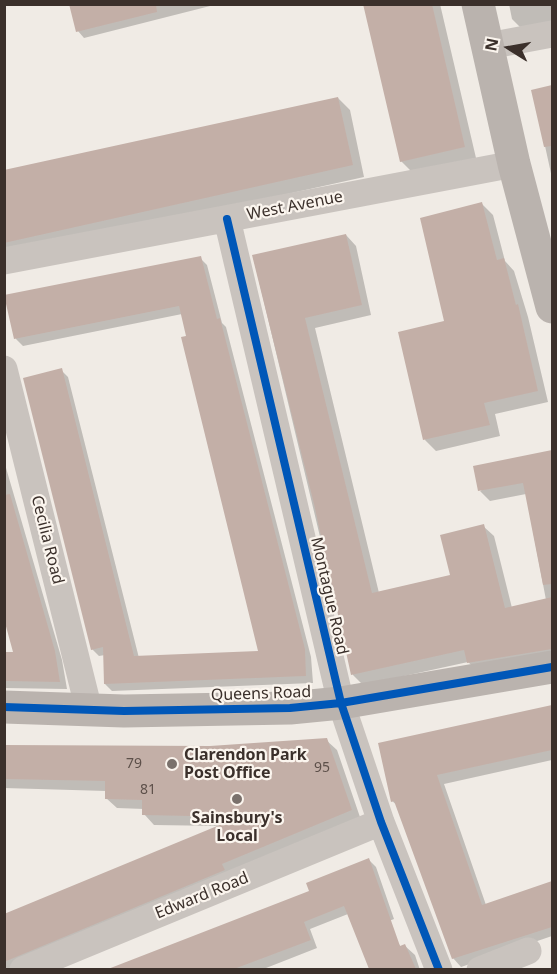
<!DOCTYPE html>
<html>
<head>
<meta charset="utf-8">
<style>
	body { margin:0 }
	#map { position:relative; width:557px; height:974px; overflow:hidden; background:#f0ebe5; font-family:"Noto Sans",sans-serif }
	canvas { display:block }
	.frame { position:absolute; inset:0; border:6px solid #3b302b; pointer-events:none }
	.north { position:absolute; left:479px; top:18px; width:60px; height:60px; -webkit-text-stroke:4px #fbf5ee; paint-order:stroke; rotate:281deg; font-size:16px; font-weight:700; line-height:24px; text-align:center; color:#3b302b }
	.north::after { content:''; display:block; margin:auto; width:21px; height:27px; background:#3b302b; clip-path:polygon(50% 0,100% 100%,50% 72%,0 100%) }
</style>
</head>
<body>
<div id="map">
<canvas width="557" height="974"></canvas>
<div class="frame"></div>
<div class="north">N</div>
</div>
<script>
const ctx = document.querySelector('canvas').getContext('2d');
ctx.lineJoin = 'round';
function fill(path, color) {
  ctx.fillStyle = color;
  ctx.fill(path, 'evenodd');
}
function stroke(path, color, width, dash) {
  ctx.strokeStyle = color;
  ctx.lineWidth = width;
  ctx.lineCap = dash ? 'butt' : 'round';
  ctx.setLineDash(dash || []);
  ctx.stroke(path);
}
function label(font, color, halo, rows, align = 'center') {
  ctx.font = font + ' "Noto Sans",sans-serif';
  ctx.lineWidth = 4.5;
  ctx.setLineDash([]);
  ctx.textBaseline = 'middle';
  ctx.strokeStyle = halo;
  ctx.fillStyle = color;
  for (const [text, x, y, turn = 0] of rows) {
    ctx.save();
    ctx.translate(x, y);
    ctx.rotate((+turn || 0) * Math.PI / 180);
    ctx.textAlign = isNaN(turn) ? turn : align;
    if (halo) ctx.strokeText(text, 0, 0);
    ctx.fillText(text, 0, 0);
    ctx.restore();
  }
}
fill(new Path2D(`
	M71,4H218L84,38L78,31Z
	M365,4H440L476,158L413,173L401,161Z
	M509,4H552V26L524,31L512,19Z
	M552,86V178L533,91Z
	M338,98L350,110L364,177L4,257V172Z
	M482,204L493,215L505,261L514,271L528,317L548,402L495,414L500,436L436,451L425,440L446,322Z
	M346,235L356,246L371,315L315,328L379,593L452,577L483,526L494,536L512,608L546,600L526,494L490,501L480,491L552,452V659L479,672L468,662L363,685L353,675L253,256Z
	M200,258L207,265L222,323L226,327L311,657L313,683L112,691L105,684V655L99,656L92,649L61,370L68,377L139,658L260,653L182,314L23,346L16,339L5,297Z
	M4,461L62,660L67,689L4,688V653H14L4,613Z
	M552,706V760L444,784L486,905L552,883V936L461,967L453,958L398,806L392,801L380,744Z
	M326,740L337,750L361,820L20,970H4V916L221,826L154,825L144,814V809L117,808L106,798V791L4,788V746L210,747Z
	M368,859L376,867L394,919L360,932L348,914L310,929L317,948L261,970H108L311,892Z
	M398,943L401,947L405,946L415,955L420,970H371L366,957Z`), '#0003');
fill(new Path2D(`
	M69,4H156L157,12L76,32Z
	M363,4H432L465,147L400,162Z
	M552,85V146L544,147L531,90Z
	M338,97L353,165L4,243V170Z
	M482,202L497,260L504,258L516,305L518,304L538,391L484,403L490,425L423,440L398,332L444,321L420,218Z
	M346,234L362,305L305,318L372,593L450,575L440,535L484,524L505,608L552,597V649L467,663L464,650L351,675L314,504L252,255Z
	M201,256L217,319L220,318L305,649L306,676L104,684L103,647L91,650L23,378L62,368L134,656L258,651L181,337L186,336L179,306L14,339L4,295Z
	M552,450V584L543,585L523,483L478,491L473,466Z
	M10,494L55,651L60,682L4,681V652H13L4,619V495Z
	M552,705V750L437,775L482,905L552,881V927L452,959L394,801L391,802L378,743Z
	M327,738L352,810L222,864L225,870L4,962V914L239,817L142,815V800L105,799V781L4,779V745L210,746Z
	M369,858L400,946L405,944L416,969H369L344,906L304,922L311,940L234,969H108L309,891L306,883Z`), '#c3afa7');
stroke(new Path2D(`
	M488,46L552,34
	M227,219L341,703L381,822L439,970
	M4,261L514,164
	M4,369L89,710
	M23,970L381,822
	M480,970L528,951`), '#c9c3be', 27);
stroke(new Path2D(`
	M478,4L514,164L552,307
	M4,707L124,711L290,708L341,703L552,667`), '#bab3ae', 33);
stroke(new Path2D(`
	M227,219L341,703L381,822L439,970
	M4,707L124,711L290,708L341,703L552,667`), '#0057b8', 8);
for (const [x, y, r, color] of [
	[172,764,6,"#7a716c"],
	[237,799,6,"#7a716c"]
]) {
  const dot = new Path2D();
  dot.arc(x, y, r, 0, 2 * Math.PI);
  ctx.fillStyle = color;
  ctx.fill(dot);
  stroke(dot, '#fbf5ee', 2);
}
label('14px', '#5d504a', null, [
	["79",134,764],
	["95",322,768],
	["81",148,790]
]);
label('16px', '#3b302b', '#fbf5ee', [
	["West Avenue",295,206,-11],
	["Cecilia Road",47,540,76],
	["Montague Road",329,596,77],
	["Queens Road",261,694,-2],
	["Edward Road",202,896,-22]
]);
label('bold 16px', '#3b302b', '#fbf5ee', [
	["Clarendon Park",184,755],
	["Post Office",184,773],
	["Sainsbury's",237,818,"center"],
	["Local",237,836,"center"]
], 'left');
</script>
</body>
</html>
